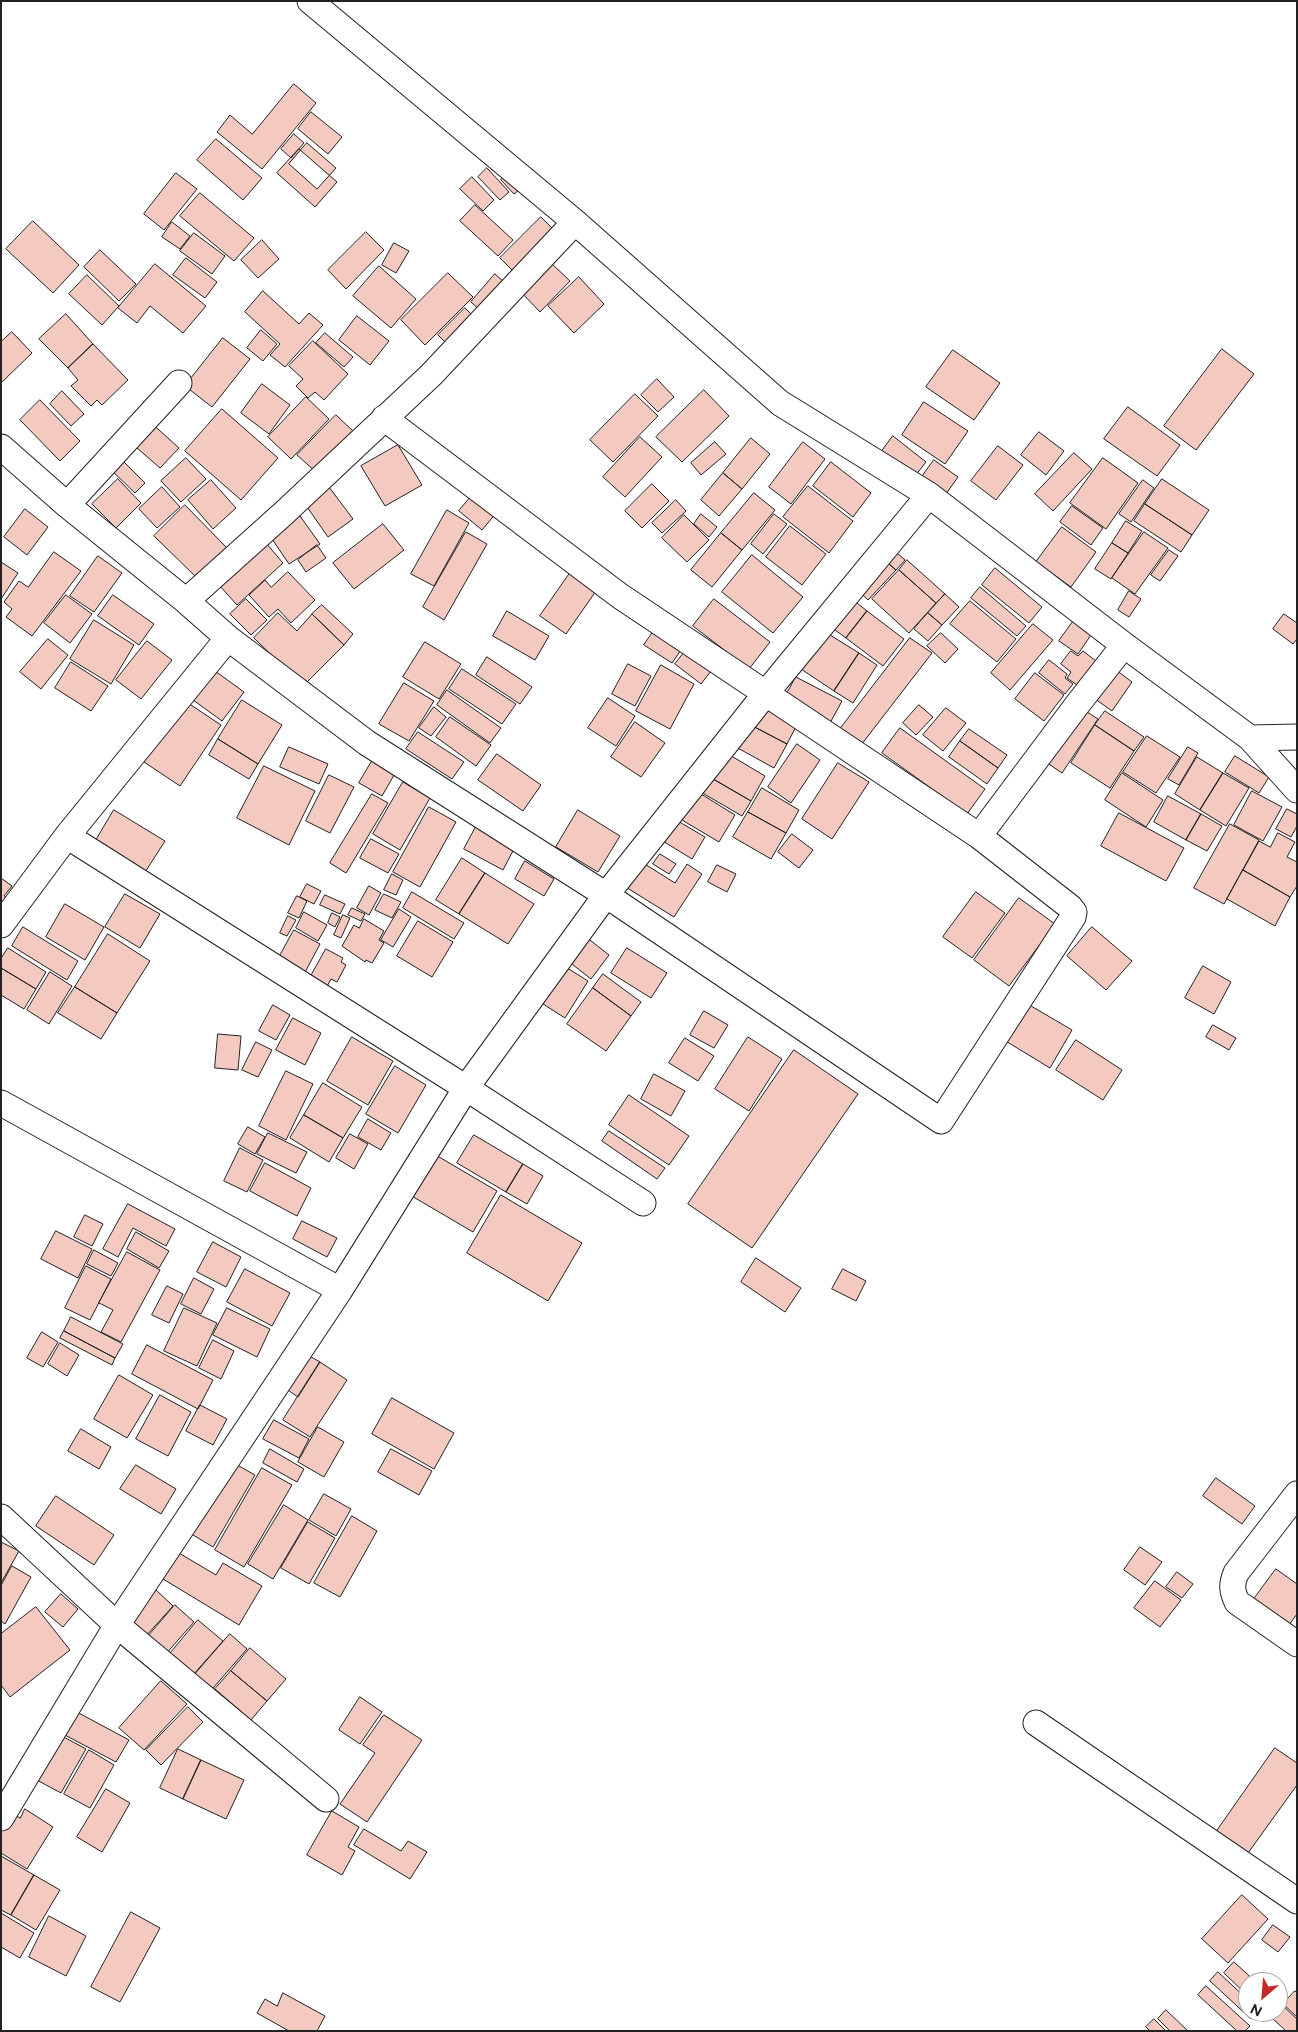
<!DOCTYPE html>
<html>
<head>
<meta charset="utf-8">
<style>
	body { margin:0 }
	#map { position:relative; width:1298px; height:2032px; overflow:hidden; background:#fff; font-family:Figtree,sans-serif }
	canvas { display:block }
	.frame { position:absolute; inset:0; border:2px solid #222; pointer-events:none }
	.north { position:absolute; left:1238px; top:1972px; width:50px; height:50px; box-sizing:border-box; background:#fff; border:1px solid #a7a7a7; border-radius:50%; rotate:207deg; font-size:14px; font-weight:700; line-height:20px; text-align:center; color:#222 }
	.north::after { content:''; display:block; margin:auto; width:18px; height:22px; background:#c62828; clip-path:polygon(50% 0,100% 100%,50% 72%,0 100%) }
</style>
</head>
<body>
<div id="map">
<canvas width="1298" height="2032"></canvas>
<div class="frame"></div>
<div class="north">N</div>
</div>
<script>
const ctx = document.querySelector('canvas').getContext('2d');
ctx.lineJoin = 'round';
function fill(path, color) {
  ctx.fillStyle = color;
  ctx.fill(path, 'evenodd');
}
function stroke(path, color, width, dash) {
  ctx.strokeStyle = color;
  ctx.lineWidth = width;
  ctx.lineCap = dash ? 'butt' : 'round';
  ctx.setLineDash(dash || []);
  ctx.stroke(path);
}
const building = new Path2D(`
	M294,84L316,103L262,169L217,132L230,115L252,134Z
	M311,112L342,137L328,154L298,129Z
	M294,134L304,143L291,158L281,149Z
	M216,139L262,178L243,200L197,160Z
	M307,143L336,168L317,189L289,164Z
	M299,149L337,182L315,207L277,173Z
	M487,168L509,192L500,200L478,177Z
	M176,173L197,189L164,230L144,214Z
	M507,173L521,188L514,194L501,180Z
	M472,177L494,200L483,211L460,189Z
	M200,193L254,238L234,261L180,216Z
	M475,205L513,240L498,256L460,221Z
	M541,217L555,231L514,272L500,258Z
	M33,221L79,265L53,293L6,249Z
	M172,222L190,236L180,249L162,237Z
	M366,232L384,250L346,289L328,270Z
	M194,233L225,256L212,274L180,251Z
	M262,240L279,259L258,278L241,260Z
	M394,243L409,251L396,273L382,265Z
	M100,250L136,284L119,301L84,267Z
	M186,258L217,282L205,298L173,275Z
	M549,261L570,281L540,312L520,291Z
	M155,264L206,306L183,333L150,306L137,323L118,308Z
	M379,266L416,299L391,328L353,296Z
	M448,273L473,297L425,345L401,320Z
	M495,274L505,283L481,311L471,302Z
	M87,275L119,306L102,325L69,294Z
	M579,277L604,304L574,333L548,306Z
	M263,291L299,324L309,313L323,325L285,367L270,355L280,344L245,312Z
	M465,308L474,317L447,344L438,335Z
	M66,314L93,344L68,368L39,339Z
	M357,316L389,341L370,365L339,340Z
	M261,330L277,344L263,361L247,348Z
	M12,332L32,353L1,383V342Z
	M325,333L353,357L344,367L316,343Z
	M223,338L250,359L212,407L185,386Z
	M313,341L348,374L324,400L315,392L308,398L296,386L303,379L289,366Z
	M93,344L128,380L102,405L97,400L91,406L71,386L78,380L68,368Z
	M1222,349L1254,374L1196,450L1164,426Z
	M953,350L1000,383L974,420L926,387Z
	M657,379L674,397L658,412L641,395Z
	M262,384L290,405L269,434L241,413Z
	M704,390L729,416L682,462L656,437Z
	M62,391L84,414L71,426L50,404Z
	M635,394L658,416L613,462L590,440Z
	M306,397L329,419L291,459L268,437Z
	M40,400L80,441L60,461L20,420Z
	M924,402L968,431L945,464L902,435Z
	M1128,407L1180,445L1157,476L1104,439Z
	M222,409L278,458L241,500L185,451Z
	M336,415L354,432L316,472L297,455Z
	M148,420L179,448L160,468L129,441Z
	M1039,432L1064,451L1046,475L1021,455Z
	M893,436L926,462L915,476L882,451Z
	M640,437L662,457L625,497L603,477Z
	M751,438L770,454L742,489L723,473Z
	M715,442L726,454L701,475L691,463Z
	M803,442L825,459L791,504L769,487Z
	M398,445L422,485L385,506L361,466Z
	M998,446L1023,465L996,500L971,481Z
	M1074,453L1092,469L1053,511L1035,494Z
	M117,455L145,483L135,493L107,466Z
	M186,458L206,479L181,502L161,481Z
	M1103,458L1138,483L1106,529L1070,503Z
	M934,460L958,477L943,498L919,481Z
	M831,462L871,493L853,517L813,486Z
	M723,473L742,489L719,516L701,500Z
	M118,479L141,503L116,528L92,504Z
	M1162,479L1209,510L1192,535L1145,504Z
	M211,480L236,508L213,529L188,500Z
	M1143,480L1154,488L1131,522L1119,514Z
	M652,484L669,501L642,528L625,511Z
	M808,486L853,521L829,553L783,517Z
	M162,487L180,507L157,528L139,509Z
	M329,487L353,519L328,537L305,504Z
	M474,493L497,512L482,530L459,511Z
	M754,493L775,510L742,550L721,533Z
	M676,500L686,511L662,533L652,523Z
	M1145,504L1192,535L1181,552L1134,521Z
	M185,505L227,548L197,578L154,536Z
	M1072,506L1103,528L1091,545L1060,522Z
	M25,509L48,527L27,555L4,537Z
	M447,510L469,523L434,586L411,574Z
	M701,514L717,527L709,537L694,524Z
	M774,514L787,524L763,554L751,544Z
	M684,515L709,540L687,562L662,538Z
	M300,516L320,544L289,564L270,536Z
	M1126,521L1142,531L1128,553L1112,543Z
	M383,524L404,550L354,589L333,563Z
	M790,526L826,554L802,585L766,557Z
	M1062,527L1096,552L1071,587L1036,562Z
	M466,532L487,544L444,620L423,607Z
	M1144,532L1168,548L1135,594L1112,578Z
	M721,533L742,550L712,587L691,570Z
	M266,543L283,563L237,605L219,585Z
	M1112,543L1128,553L1111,579L1095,569Z
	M317,545L326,558L306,572L298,560Z
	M890,547L905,560L896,570L881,557Z
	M1169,550L1178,556L1160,581L1151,575Z
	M54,552L81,571L32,636L6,617L12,609L4,602L19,581L28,587Z
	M752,555L803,597L773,633L722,592Z
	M98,556L122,573L94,612L70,596Z
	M881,557L896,570L868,600L854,587Z
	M907,560L945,594L936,603L899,570Z
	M1,562L18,573L1,599Z
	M995,568L1042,607L1029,623L982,585Z
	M899,570L936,603L909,633L872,599Z
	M288,572L315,600L291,623L278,609L269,617L249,595L265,580L271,587Z
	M570,573L596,591L566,634L540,616Z
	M980,587L1026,626L1017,636L971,598Z
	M1129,591L1141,599L1129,617L1118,610Z
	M945,594L959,607L942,625L928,613Z
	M66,595L92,614L70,643L44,623Z
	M113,595L154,624L139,645L98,616Z
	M246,599L267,620L251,635L230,614Z
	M714,599L770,642L749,669L693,626Z
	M852,599L867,611L846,638L831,627Z
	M970,601L1016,639L997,662L950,624Z
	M322,605L353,634L344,645L312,614Z
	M507,611L549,636L535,660L493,636Z
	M867,611L904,639L883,666L846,638Z
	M278,613L297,631L312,614L344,645L303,686L254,638Z
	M928,613L942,625L928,641L914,629Z
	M1284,614L1297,623V639L1293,644L1273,629Z
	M1077,616L1095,629L1078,654L1059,641Z
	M94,620L134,645L111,684L70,659Z
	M1033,624L1053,640L1010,690L991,673Z
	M655,629L683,647L672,663L644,645Z
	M822,630L859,653L834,691L798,667Z
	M941,633L958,649L945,663L927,646Z
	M910,638L932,653L858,749L837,733Z
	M48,639L68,655L41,689L20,672Z
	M147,641L172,660L141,699L116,680Z
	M425,642L461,664L439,699L403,677Z
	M688,648L714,667L701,684L675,664Z
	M1071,651L1078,656L1083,651L1096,661L1077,685L1067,678L1071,672L1061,664Z
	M859,653L877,665L853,703L834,691Z
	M487,657L532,687L520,704L476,675Z
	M1049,660L1067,674L1065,678L1073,684L1065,694L1039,673Z
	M71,662L108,686L91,711L55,688Z
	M628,664L651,676L635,706L612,694Z
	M661,665L694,684L670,729L636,711Z
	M1112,667L1132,682L1112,711L1091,696Z
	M211,668L244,692L222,721L189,697Z
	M462,669L516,704L502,724L449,689Z
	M1035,673L1064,695L1044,721L1015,699Z
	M796,677L842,701L830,723L784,699Z
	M404,683L434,701L409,741L379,724Z
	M447,690L501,728L490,743L437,705Z
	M761,696L801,717L787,744L747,723Z
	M608,698L635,716L616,746L588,728Z
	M242,700L282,725L258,764L218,739Z
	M185,701L221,725L180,786L144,762Z
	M919,705L933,717L916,735L903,723Z
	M1078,706L1098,719L1062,773L1043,760Z
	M434,707L446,717L431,736L419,728Z
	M946,708L966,723L943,751L923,735Z
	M1105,711L1144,737L1134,751L1095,725Z
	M450,717L491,745L476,766L436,737Z
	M635,722L665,743L641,777L611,757Z
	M747,723L787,744L774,768L734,746Z
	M1095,725L1134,751L1110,788L1071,763Z
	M900,728L985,789L967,814L882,753Z
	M969,729L1007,755L998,768L960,741Z
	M418,732L464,762L452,779L406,749Z
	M1147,736L1180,757L1156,793L1123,772Z
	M218,739L258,764L249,779L209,755Z
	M960,741L998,768L987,784L949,757Z
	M797,744L820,760L791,803L768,787Z
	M289,747L328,764L319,784L280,767Z
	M1188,747L1198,753L1179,785L1168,779Z
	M723,751L765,776L751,801L708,776Z
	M497,754L541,785L523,811L478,780Z
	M375,756L398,768L382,796L359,783Z
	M1235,756L1269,777L1259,793L1225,772Z
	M1197,757L1223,773L1200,810L1175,794Z
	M838,763L869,782L832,839L802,819Z
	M264,766L315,791L289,845L237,818Z
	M1122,773L1163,800L1146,827L1105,800Z
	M1223,773L1249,788L1226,826L1200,810Z
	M329,775L354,787L330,833L306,821Z
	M708,776L751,801L742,816L699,791Z
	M403,782L430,798L400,850L373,834Z
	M762,788L799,810L786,833L748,812Z
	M693,789L735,815L719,842L677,817Z
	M1252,791L1282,807L1263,841L1234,825Z
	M372,794L388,803L346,873L330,863Z
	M1168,796L1201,814L1186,840L1154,822Z
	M429,807L456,822L420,887L393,872Z
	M1287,809L1297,814V826L1291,837L1276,829Z
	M114,810L165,841L142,877L92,847Z
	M578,810L620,836L598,872L556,847Z
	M748,812L786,833L771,859L733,837Z
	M1119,813L1184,848L1166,881L1101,846Z
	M1201,814L1222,826L1207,851L1186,840Z
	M671,817L705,837L692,859L658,838Z
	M1230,824L1259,840L1224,904L1194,888Z
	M477,825L516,845L503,870L464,849Z
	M1278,833L1295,842L1287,857L1297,862V886L1290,897L1243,870L1259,841L1270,847Z
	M792,834L813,850L799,868L778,852Z
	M371,839L399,854L388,873L360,858Z
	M660,854L676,864L669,874L653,864Z
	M462,858L485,873L459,914L436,900Z
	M525,861L554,879L544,896L515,879Z
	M640,861L675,883L687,864L702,874L674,917L624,886Z
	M717,865L736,874L727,892L708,882Z
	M1243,870L1290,897L1275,926L1227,899Z
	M485,873L534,904L508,944L459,914Z
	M392,874L403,880L396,895L384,890Z
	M1,878L12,886L4,896L9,899L1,909Z
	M307,884L321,891L314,904L300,897Z
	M369,886L381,893L369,915L357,908Z
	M412,892L464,923L454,939L403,908Z
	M976,892L1005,913L972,958L943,937Z
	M125,894L160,914L140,948L105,927Z
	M384,894L401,902L392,918L375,910Z
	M325,895L345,904L340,914L320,905Z
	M297,896L307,901L299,918L288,913Z
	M1019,898L1055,924L1009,986L974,960Z
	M65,904L104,927L85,960L46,937Z
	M352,908L365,914L361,921L348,915Z
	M399,909L411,917L393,947L381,940Z
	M304,912L327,925L318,941L296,928Z
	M332,913L340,917L335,927L328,923Z
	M343,915L350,918L341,938L334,935Z
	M288,916L296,920L287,936L280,933Z
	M364,919L384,931L379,940L384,943L372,963L366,960L365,962L342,946L354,925L359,928Z
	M418,921L453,942L432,977L397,956Z
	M23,927L78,961L67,980L12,946Z
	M1092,927L1132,961L1106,990L1067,956Z
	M294,930L320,944L302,978L276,963Z
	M581,933L609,955L591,979L563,957Z
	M108,934L150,961L117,1013L75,987Z
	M8,948L46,972L36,989L1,968V959Z
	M627,948L667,973L651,998L611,973Z
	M326,949L343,958L341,962L346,965L337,982L331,979L323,994L306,985Z
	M564,966L588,981L565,1018L540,1002Z
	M1203,966L1231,982L1214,1014L1185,998Z
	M1,968L36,989L24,1009L1,995Z
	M50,972L72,986L49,1024L27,1010Z
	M603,974L641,1002L631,1016L593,988Z
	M75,987L117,1013L101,1039L58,1013Z
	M593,988L631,1016L606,1051L567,1024Z
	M1026,1003L1072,1030L1050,1068L1004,1040Z
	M273,1005L290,1015L276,1040L259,1031Z
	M704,1011L728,1025L714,1048L690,1035Z
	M293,1018L321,1033L305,1065L276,1050Z
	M1213,1025L1236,1038L1229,1050L1206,1037Z
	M218,1034L241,1036L238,1070L215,1068Z
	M352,1037L393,1061L368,1105L327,1081Z
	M748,1037L782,1059L749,1111L715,1089Z
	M685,1038L714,1056L698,1081L669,1063Z
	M1076,1040L1122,1070L1103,1100L1056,1070Z
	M256,1042L272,1050L258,1077L242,1070Z
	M794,1050L858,1094L752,1248L688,1204Z
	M395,1066L426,1085L398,1133L366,1114Z
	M286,1071L313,1084L286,1140L259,1126Z
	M654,1074L685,1091L671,1116L641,1099Z
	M323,1083L362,1107L343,1138L304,1115Z
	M629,1095L689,1136L669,1165L609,1125Z
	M304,1115L343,1138L329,1162L290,1138Z
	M368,1119L391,1133L381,1150L358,1137Z
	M248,1127L265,1137L255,1154L238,1144Z
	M609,1131L665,1168L657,1179L602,1141Z
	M268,1133L307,1152L296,1173L257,1154Z
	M350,1134L368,1144L354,1169L336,1158Z
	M474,1135L523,1164L506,1192L457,1163Z
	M240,1148L263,1160L247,1192L224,1181Z
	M434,1154L497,1191L473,1232L410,1195Z
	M265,1163L311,1188L297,1216L250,1191Z
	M523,1164L543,1176L527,1204L506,1192Z
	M501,1195L582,1243L548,1301L467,1253Z
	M128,1204L175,1229L166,1246L133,1228L118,1257L103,1249Z
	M85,1215L103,1224L92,1246L74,1237Z
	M302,1221L337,1238L327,1257L293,1239Z
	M56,1231L92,1249L78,1278L41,1259Z
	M136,1232L169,1251L159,1268L127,1249Z
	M213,1242L241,1257L226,1287L197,1272Z
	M94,1250L118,1263L111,1276L87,1264Z
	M127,1252L160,1270L121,1342L101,1332L113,1310L99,1303Z
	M756,1258L801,1288L785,1312L741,1282Z
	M86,1266L111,1279L90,1320L65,1308Z
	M245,1269L290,1293L272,1326L227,1302Z
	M843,1269L866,1281L856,1301L832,1289Z
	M194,1278L214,1289L201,1314L181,1304Z
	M167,1286L183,1294L169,1323L152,1315Z
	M184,1308L217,1323L197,1366L164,1351Z
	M227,1308L270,1329L257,1357L213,1335Z
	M71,1317L123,1344L115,1358L64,1331Z
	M64,1331L115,1358L112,1365L60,1338Z
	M42,1332L58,1342L43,1367L27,1358Z
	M213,1340L234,1351L221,1379L199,1368Z
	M60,1343L79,1355L67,1376L48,1364Z
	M147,1345L213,1380L198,1409L132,1374Z
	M301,1351L320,1362L298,1397L279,1384Z
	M320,1362L347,1380L310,1437L283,1420Z
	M119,1375L153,1395L127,1438L94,1419Z
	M160,1395L191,1412L168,1456L136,1439Z
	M392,1398L454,1433L434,1469L372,1434Z
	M200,1405L227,1419L213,1445L186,1431Z
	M274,1420L309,1439L299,1458L263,1439Z
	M318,1427L344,1442L324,1477L298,1462Z
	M81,1429L111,1447L99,1469L68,1451Z
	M270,1449L304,1469L297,1482L263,1463Z
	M391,1449L432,1471L419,1495L378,1472Z
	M230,1461L255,1475L213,1547L188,1532Z
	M136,1465L176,1489L161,1514L120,1489Z
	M262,1468L292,1485L244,1567L215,1550Z
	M1216,1478L1255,1506L1242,1524L1203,1496Z
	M324,1494L351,1509L336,1536L309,1520Z
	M56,1496L114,1535L94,1565L36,1526Z
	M284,1505L308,1520L273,1579L248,1564Z
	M352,1516L377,1531L340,1597L314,1583Z
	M308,1522L335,1538L309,1584L281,1568Z
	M1,1542L19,1551L1,1583Z
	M1140,1547L1162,1562L1145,1585L1124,1570Z
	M179,1553L216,1575L223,1563L262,1586L239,1625L163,1579Z
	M12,1566L31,1577L5,1624L1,1621V1586Z
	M1276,1569L1297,1584V1614L1289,1625L1254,1599Z
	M1177,1572L1193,1584L1182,1598L1166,1587Z
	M1155,1581L1181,1600L1160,1627L1134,1608Z
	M156,1590L173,1606L145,1637L128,1622Z
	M61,1594L78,1609L63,1627L45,1612Z
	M175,1605L194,1622L164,1656L145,1640Z
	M36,1607L70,1650L10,1697L1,1685V1634Z
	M198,1620L223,1641L193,1675L169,1655Z
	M230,1634L247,1649L207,1695L190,1680Z
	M250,1648L286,1679L267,1701L231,1671Z
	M231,1671L267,1701L251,1720L215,1689Z
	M161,1681L187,1704L144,1750L119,1728Z
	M360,1697L382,1712L360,1744L339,1730Z
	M188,1707L203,1722L161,1765L146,1750Z
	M75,1711L129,1740L116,1762L63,1734Z
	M384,1715L422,1740L367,1822L340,1804L375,1753L363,1745Z
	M60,1735L86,1749L61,1793L35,1779Z
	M1275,1748L1297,1763V1785L1243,1860L1212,1838Z
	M178,1749L201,1760L183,1799L160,1788Z
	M89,1750L114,1765L90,1808L64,1794Z
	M201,1760L244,1780L226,1819L183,1799Z
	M106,1789L130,1803L102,1852L77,1837Z
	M25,1809L53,1827L27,1869L1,1853V1829L12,1813L20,1818Z
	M332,1811L359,1827L348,1847L355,1851L342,1875L307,1855Z
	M364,1829L401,1851L408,1841L427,1852L410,1879L354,1845Z
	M1,1856L34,1875L11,1915L1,1910Z
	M34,1875L60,1890L36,1930L11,1915Z
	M1242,1895L1268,1919L1228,1963L1202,1939Z
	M131,1912L160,1928L120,2002L91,1987Z
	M1,1913L34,1933L20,1958L1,1947Z
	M49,1916L86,1936L66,1976L29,1957Z
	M1273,1925L1290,1937L1278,1952L1262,1940Z
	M1234,1962L1256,1982H1248V1996L1224,1973Z
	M1218,1972L1248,2000V2012H1257L1251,2019L1210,1981Z
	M1206,1986L1250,2026L1245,2031H1237L1198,1995Z
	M1295,1991L1297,1993V2017L1283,2004Z
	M283,1993L325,2016L317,2031H289L257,2013L265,1999L277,2006Z
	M1283,2006L1297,2019V2031H1286L1272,2018Z
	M1166,2010L1188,2031H1170L1158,2019Z
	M1154,2019L1166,2031H1150L1146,2027Z`);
fill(building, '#f3c9c0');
stroke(building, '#222', 1);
const minor = new Path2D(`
	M310,1L575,222L780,403L929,495L1124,645L1250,738L1297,790
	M384,418L620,596L979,836L1077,705L1124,645
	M1,447L67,505L186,601L228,638L367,743L606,895L941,1121L1073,917L1074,912L1070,907L979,836
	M67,505L179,383
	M186,601L284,513L431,375L575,222
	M1250,738L1297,737
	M67,836L466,1088L643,1203
	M1,925L67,836L228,638
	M1,1103L340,1290
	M1297,1494L1236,1573C1231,1585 1232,1591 1237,1602L1297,1644
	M1,1517L117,1625L326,1799
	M1036,1723L1297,1901
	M1,1818L117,1625L340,1290L466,1088L606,895L766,693L929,495`);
stroke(minor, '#222', 27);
stroke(minor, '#fff', 25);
</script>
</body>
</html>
